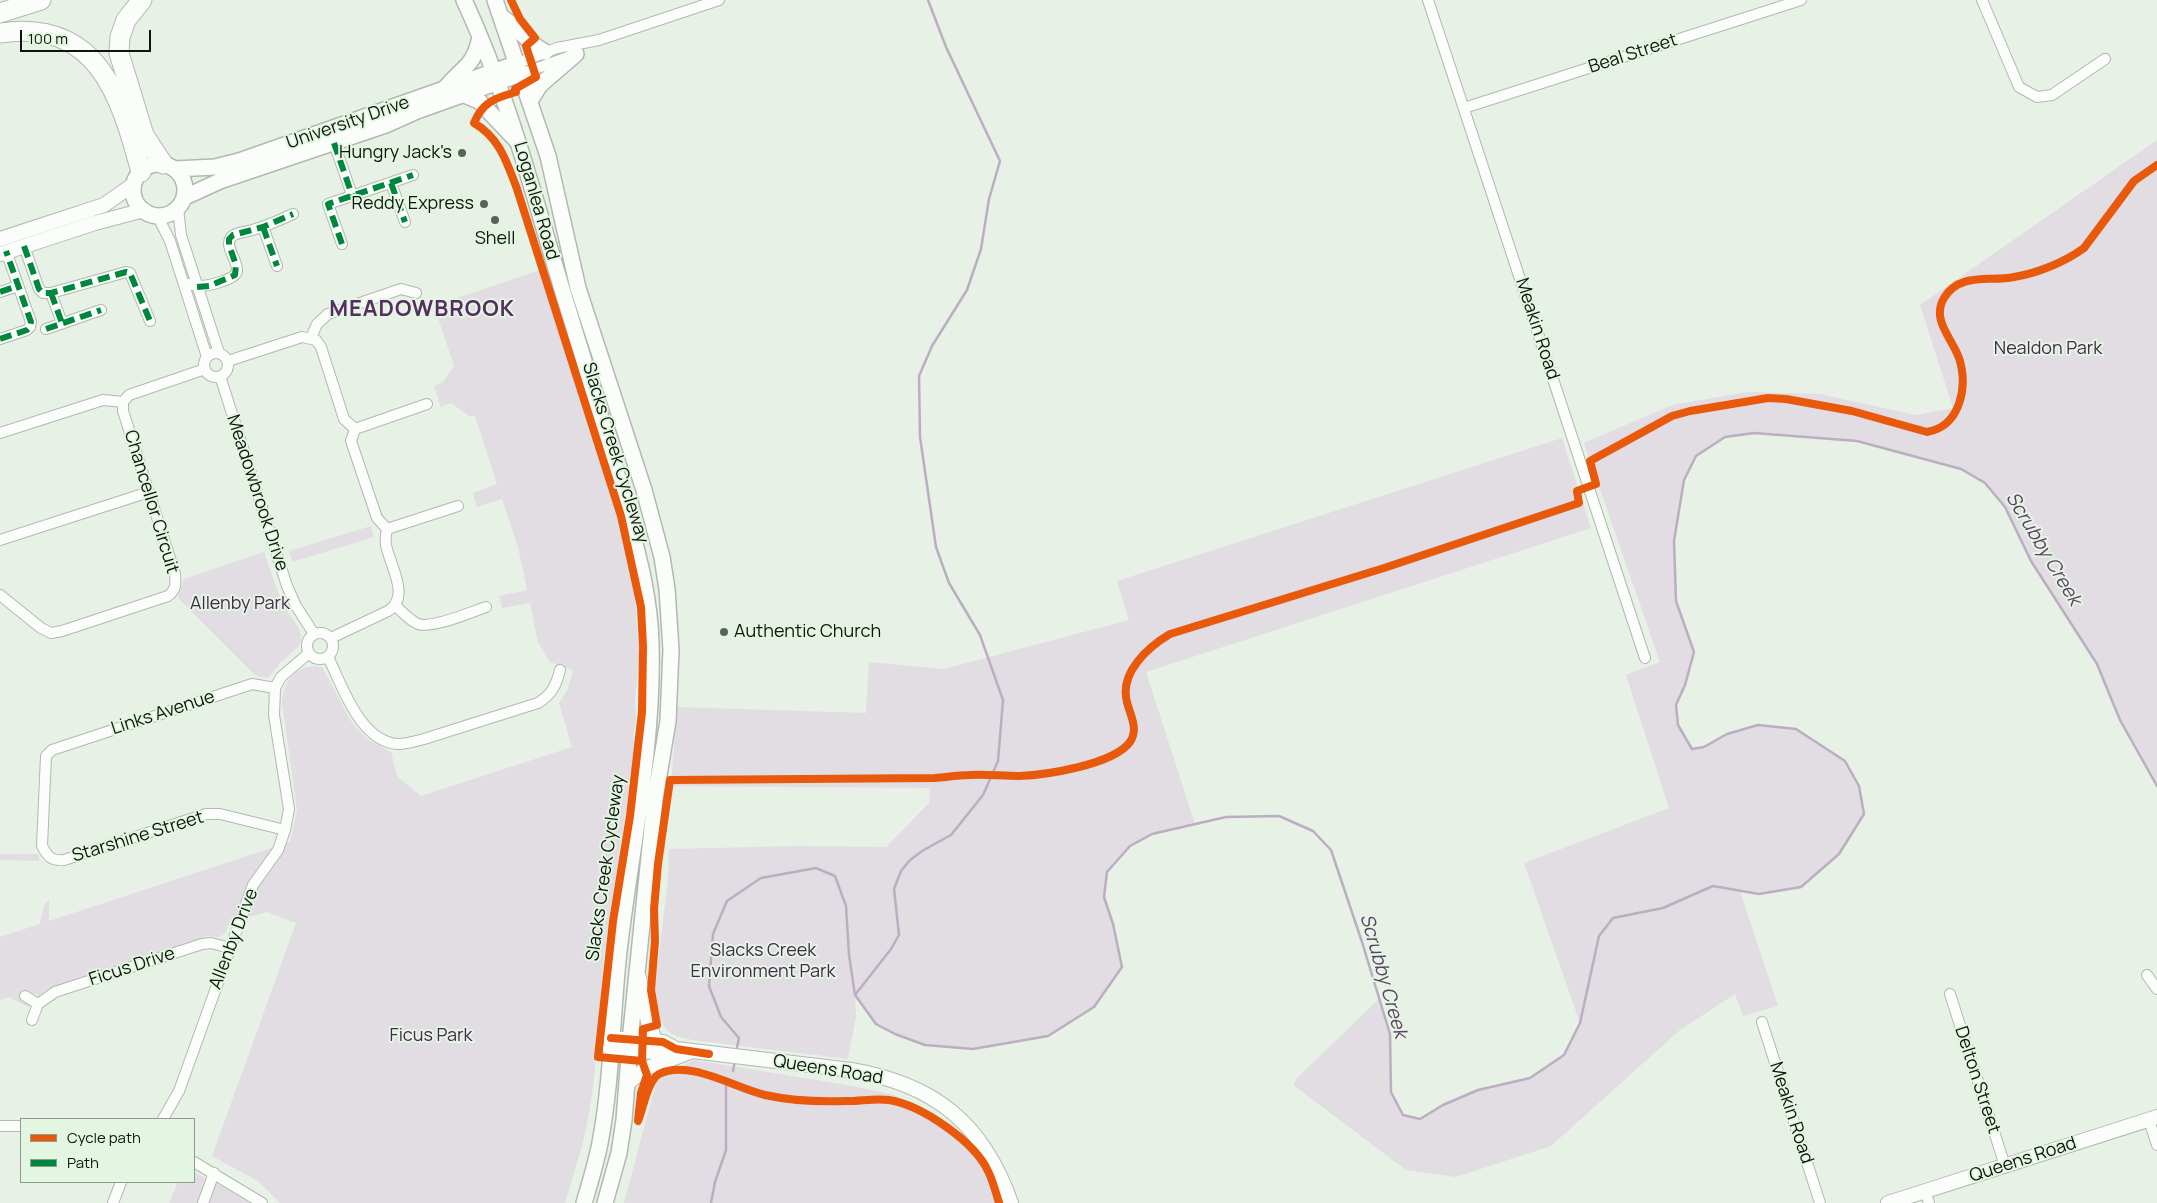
<!DOCTYPE html>
<html>
<head>
<meta charset="utf-8">
<style>
	body { margin:0 }
	#map { position:relative; width:2157px; height:1203px; overflow:hidden; background:#e7f1e6; font-family:Manrope,sans-serif }
	canvas { display:block }
	.legend { position:absolute; left:20px; top:1118px; width:175px; height:65px; box-sizing:border-box; background:#e3f6e1; border:1px solid #8e9c8d; margin:0; padding:6px 9px; list-style:none; font-size:15px; color:#0f150e }
	.legend li { display:flex; align-items:center; gap:10px; height:25px }
	.legend b { width:25px; border:1px solid #8e9c8d }
	.scale { position:absolute; left:20px; top:30px; width:131px; height:22px; box-sizing:border-box; border:2px solid #0f150e; border-top:0; padding-left:6px; font-size:15px; line-height:18px; white-space:nowrap; color:#0f150e; -webkit-text-stroke:4px #e3f6e1; paint-order:stroke }
</style>
</head>
<body>
<div id="map">
<canvas width="2157" height="1203"></canvas>
<ul class="legend">
<li><b style="height:6px;background:#e8590c"></b>Cycle path</li>
<li><b style="height:6px;background:#00873e"></b>Path</li>
</ul>
<div class="scale">100 m</div>
</div>
<script>
const ctx = document.querySelector('canvas').getContext('2d');
ctx.lineJoin = 'round';
function fill(path, color) {
  ctx.fillStyle = color;
  ctx.fill(path, 'evenodd');
}
function stroke(path, color, width, dash) {
  ctx.strokeStyle = color;
  ctx.lineWidth = width;
  ctx.lineCap = dash ? 'butt' : 'round';
  ctx.setLineDash(dash || []);
  ctx.stroke(path);
}
function label(font, color, halo, rows, align = 'center') {
  ctx.font = font + ' Manrope,sans-serif';
  ctx.lineWidth = 4;
  ctx.setLineDash([]);
  ctx.textBaseline = 'middle';
  ctx.strokeStyle = halo;
  ctx.fillStyle = color;
  for (const [text, x, y, turn = 0] of rows) {
    ctx.save();
    ctx.translate(x, y);
    ctx.rotate((+turn || 0) * Math.PI / 180);
    ctx.textAlign = isNaN(turn) ? turn : align;
    if (halo) ctx.strokeText(text, 0, 0);
    ctx.fillText(text, 0, 0);
    ctx.restore();
  }
}
fill(new Path2D(`
	M2157,140V786L2120,720L2097,664L2031,561L2006,507L1985,483L1961,469L1857,441L1754,433L1725,437L1696,456L1684,480L1674,541L1676,601L1694,652L1685,685L1676,705L1678,725L1692,749L1704,747L1727,734L1758,725L1796,729L1845,761L1859,786L1864,814L1839,854L1801,887L1759,894L1740,891L1778,1006L1743,1016L1735,994L1680,1030L1551,1146L1456,1177L1406,1170L1293,1085L1298,1077L1379,999L1390,1034L1391,1092L1403,1115L1420,1119L1443,1105L1478,1090L1530,1078L1564,1055L1580,1023L1524,863L1669,808L1626,675L1660,662L1584,443L1672,405L1747,392L1820,394L1916,415L1953,408L1920,305Z
	M540,270L623,535L635,597L639,658L635,700L636,719L633,738L637,743L635,745C627,818 611,890 603,963C598,1015 598,1067 588,1119C583,1147 573,1175 565,1203H280L258,1181L212,1156L296,923L267,912L229,923L226,933L219,937L208,936L49,988L39,995L27,992L30,1003L28,1007L9,997L0,1000V937L40,924L44,905L49,899V921L290,842L297,810L282,702C283,680 299,662 322,667L351,721L367,739L391,752L397,776L421,796L572,747L559,703L567,691L573,670L550,662L538,642L530,603L502,608L499,596L527,590L518,547L502,499L477,507L473,493L497,484L475,416H469L451,403L441,407L434,386L443,382L454,366L434,306Z
	M1562,438L1591,528L1146,672L1195,824L1152,834L1130,846L1107,872L1104,897L1113,924L1122,967L1094,1007L1048,1036L973,1049L925,1045L895,1034L876,1024L855,996L856,1016L848,1059L692,1040C686,1038 678,1037 672,1034C657,1025 655,1002 655,986L668,880L669,849L796,846L886,847L929,803L930,788L671,786L677,707L866,713L869,662L944,669L1129,620L1117,581Z
	M371,526L374,537L292,562L289,551Z
	M264,552L282,603L300,630L301,640L299,646L281,662L268,678L260,677L254,674L178,598L184,579Z
	M0,854H39V861L0,860Z
	M694,1060L853,1086L891,1094L919,1106L946,1125L974,1152L989,1173L998,1203H624L657,1079Z
	M194,1172L239,1195L249,1203H169L178,1182H194Z`), '#e1dde3');
stroke(new Path2D(`
	M855,995L891,949L899,935L894,889L901,871L909,861L922,851L951,835L983,795L998,761L1003,700L980,635L949,583L936,547L920,437L919,376L932,346L967,290L981,249L989,199L1000,161L946,47L928,0
	M736,1052L739,1038L721,1017L709,986L713,934L727,901L761,878L816,868L835,876L846,906L849,955L855,995L876,1024L895,1034L925,1045L973,1049L1048,1036L1094,1007L1122,967L1113,924L1104,897L1107,872L1130,846L1152,834L1226,817L1279,816L1313,831L1331,850L1362,942L1390,1034L1391,1092L1403,1115L1420,1119L1443,1105L1478,1090L1530,1078L1564,1055L1580,1023L1599,936L1613,918L1663,908L1713,886L1759,894L1801,887L1839,854L1864,814L1859,786L1845,761L1796,729L1758,725L1727,734L1704,747L1692,749L1678,725L1676,705L1685,685L1694,652L1676,601L1674,541L1684,480L1696,456L1725,437L1754,433L1857,441L1961,469L1985,483L2005,507L2031,561L2097,664L2120,720L2157,786
	M733,1071L735,1060
	M711,1203L715,1182L726,1150V1085`), '#bcaec1', 2.5);
const minor = new Path2D(`
	M1428,0L1645,658
	M1982,0L2019,87L2037,97L2052,95L2105,59
	M518,63L557,48L599,40L719,0
	M521,74L568,57
	M1464,108L1801,0
	M334,143L352,195
	M391,183L405,222
	M178,208L181,235L219,353
	M157,215L170,241L207,357
	M263,227L277,266
	M342,244L328,204L413,175
	M24,246L39,289L43,293H51L126,272L130,273L150,321
	M184,283C189,284 194,286 199,286C207,286 236,280 237,271C238,260 224,247 231,237C235,233 243,232 249,231C264,227 278,221 293,214
	M0,292L18,286
	M51,293L62,323
	M46,329L101,310
	M311,338L317,324L328,314L401,289L416,293
	M0,339L27,330L30,327L31,322L6,251
	M204 365a12 12 0 1 1 24 0a12 12 0 1 1-24 0Z
	M228,361L302,337L316,340L321,347L344,419L355,429L351,441L377,518L387,529C386,534 385,540 386,545C390,566 411,597 388,611L331,638
	M220,376L287,586L296,606L314,634
	M355,429L427,404
	M0,433L103,400L123,402L129,395L205,369
	M387,529L458,506
	M0,540L149,492
	M0,595L41,628L51,633L62,631L168,596C176,590 176,584 175,574L123,411V402
	M396,606C403,613 409,620 418,624C432,629 471,612 486,607
	M307 646a13 13 0 1 1 26 0a13 13 0 1 1-26 0Z
	M328,657C342,685 360,742 398,744C407,744 416,741 424,739L538,703C552,694 556,686 560,670
	M275,688L252,684L52,750L46,756L42,846C48,857 51,861 64,860L206,814H220L285,830
	M2147,975L2157,989
	M1950,994L2005,1166
	M25,996L38,1004L32,1020
	M38,1004L55,992L202,944L211,943L230,948
	M1762,1022L1820,1203
	M163,1119L179,1091L253,885L278,850L285,830L289,809L274,715L275,688L281,677L309,653
	M2149,1120L2157,1145
	M0,1126H21
	M194,1162L262,1203
	M1925,1191L1929,1203
	M113,1203L121,1182
	M203,1203L214,1173`);
const tertiary = new Path2D(`
	M0,239L104,205L134,184
	M0,254L95,223L144,210
	M639,977L648,1022L656,1042
	M611,1038L663,1042L676,1049L851,1070C934,1084 983,1123 1011,1203
	M610,1048L662,1053L676,1049
	M628,1083L645,1069L690,1052
	M1888,1203L2157,1117`);
const secondary = new Path2D(`
	M464,0C511,101 536,206 569,312C590,381 612,450 629,521C640,561 650,601 651,643C654,746 631,849 619,951C612,1015 612,1080 600,1143C596,1163 590,1183 584,1203
	M495,0L548,156L578,288L644,490L662,557L667,589L671,650L668,721L655,799L631,1031L624,1120L619,1153L605,1203
	M502,17C517,27 528,43 545,52
	M446,87C464,66 474,66 480,37
	M462,94L479,101L518,142
	M530,101L540,85L576,54
	M133 190a26 26 0 1 1 52 0a26 26 0 1 1-52 0Z
	M175,169L215,167L239,161L518,63
	M185,197L220,181L386,125L417,111L521,74`);
const motorway = new Path2D(`
	M142,0L126,20L120,37L119,53L144,135L163,164
	M0,13L41,0
	M0,33C98,19 120,95 141,172`);
stroke(minor, '#b1b9b0', 12);
stroke(tertiary, '#b1b9b0', 16);
stroke(secondary, '#b1b9b0', 18);
stroke(motorway, '#b1b9b0', 21);
stroke(minor, '#fbfdfb', 10);
stroke(tertiary, '#fbfdfb', 14);
stroke(secondary, '#fbfdfb', 15);
stroke(motorway, '#fbfdfb', 19);
stroke(new Path2D(`
	M334,143L352,195
	M391,183L405,222
	M263,227L277,266
	M342,244L328,204L413,175
	M24,246L39,289L43,293H51L126,272L130,273L150,321
	M197,287L209,286L235,275L236,265L229,245V239L233,235L263,227L293,214
	M0,292L18,286
	M51,293L62,323
	M46,329L101,310
	M0,339L27,330L30,327L31,322L6,251`), '#00873e', 6, [12, 6]);
stroke(new Path2D(`
	M511,0L520,19L535,38L526,46L536,77L515,89L516,92C496,98 483,101 474,123C500,138 507,163 517,189L621,516L641,607L643,647L642,712L630,816L613,921L598,1057L642,1061
	M611,1038L663,1042L676,1049L709,1054
	M999,1203C996,1193 993,1181 988,1171C974,1141 921,1105 889,1100C876,1098 861,1101 847,1101C820,1102 792,1101 765,1095C735,1088 689,1059 659,1074C648,1080 643,1109 638,1121L641,1093L647,1075L642,1061L643,1029L657,1025L651,990L655,941L654,909L658,864L670,780L935,778C947,777 958,775 969,775C986,774 1002,776 1019,776C1045,775 1113,765 1130,742C1139,729 1130,715 1127,702C1119,673 1148,647 1170,634L1384,568L1579,503L1577,491L1596,484L1590,461L1672,416L1690,411L1768,398L1786,399L1852,411L1927,432C1961,426 1968,386 1959,358C1952,338 1931,320 1944,298C1960,272 1989,282 2014,277C2038,273 2065,262 2084,248L2134,181L2157,165`), '#e8590c', 8);
for (const [x, y, r, color] of [
	[462,153,5,"#5b625a"],
	[484,204,5,"#5b625a"],
	[495,220,5,"#5b625a"],
	[724,632,5,"#5b625a"]
]) {
  const dot = new Path2D();
  dot.arc(x, y, r, 0, 2 * Math.PI);
  ctx.fillStyle = color;
  ctx.fill(dot);
  stroke(dot, '#e3f6e1', 2);
}
label('18px', '#0f150e', '#e3f6e1', [
	["Beal Street",1633,54,-18],
	["University Drive",348,123,-19],
	["Loganlea Road",536,201,74],
	["Meakin Road",1537,329,72],
	["Slacks Creek Cycleway",615,453,73],
	["Meadowbrook Drive",257,493,72],
	["Chancellor Circuit",151,502,73],
	["Links Avenue",163,713,-18],
	["Starshine Street",138,837,-17],
	["Slacks Creek Cycleway",606,868,-82],
	["Allenby Drive",234,939,-69],
	["Ficus Drive",132,967,-18],
	["Queens Road",828,1070,9],
	["Delton Street",1977,1080,72],
	["Meakin Road",1791,1113,72],
	["Queens Road",2023,1160,-18]
]);
label('18px', '#0f150e', '#e3f6e1', [
	["Hungry Jack's",452,153],
	["Reddy Express",474,204],
	["Shell",495,239,"center"],
	["Authentic Church",734,632,"left"]
], 'right');
label('18px', '#482752', '#e3f6e1', [
	["Nealdon Park",2048,349],
	["Allenby Park",240,604],
	["Slacks Creek",763,951],
	["Environment Park",763,972],
	["Ficus Park",431,1036]
]);
label('italic 19px', '#603e6b', '#e3f6e1', [
	["Scrubby Creek",2043,549,59],
	["Scrubby Creek",1383,976,74]
]);
ctx.letterSpacing = '1px';
label('bold 22px', '#562c62', '#e3f6e1', [
	["MEADOWBROOK",422,310]
]);
ctx.letterSpacing = '0px';
</script>
</body>
</html>
